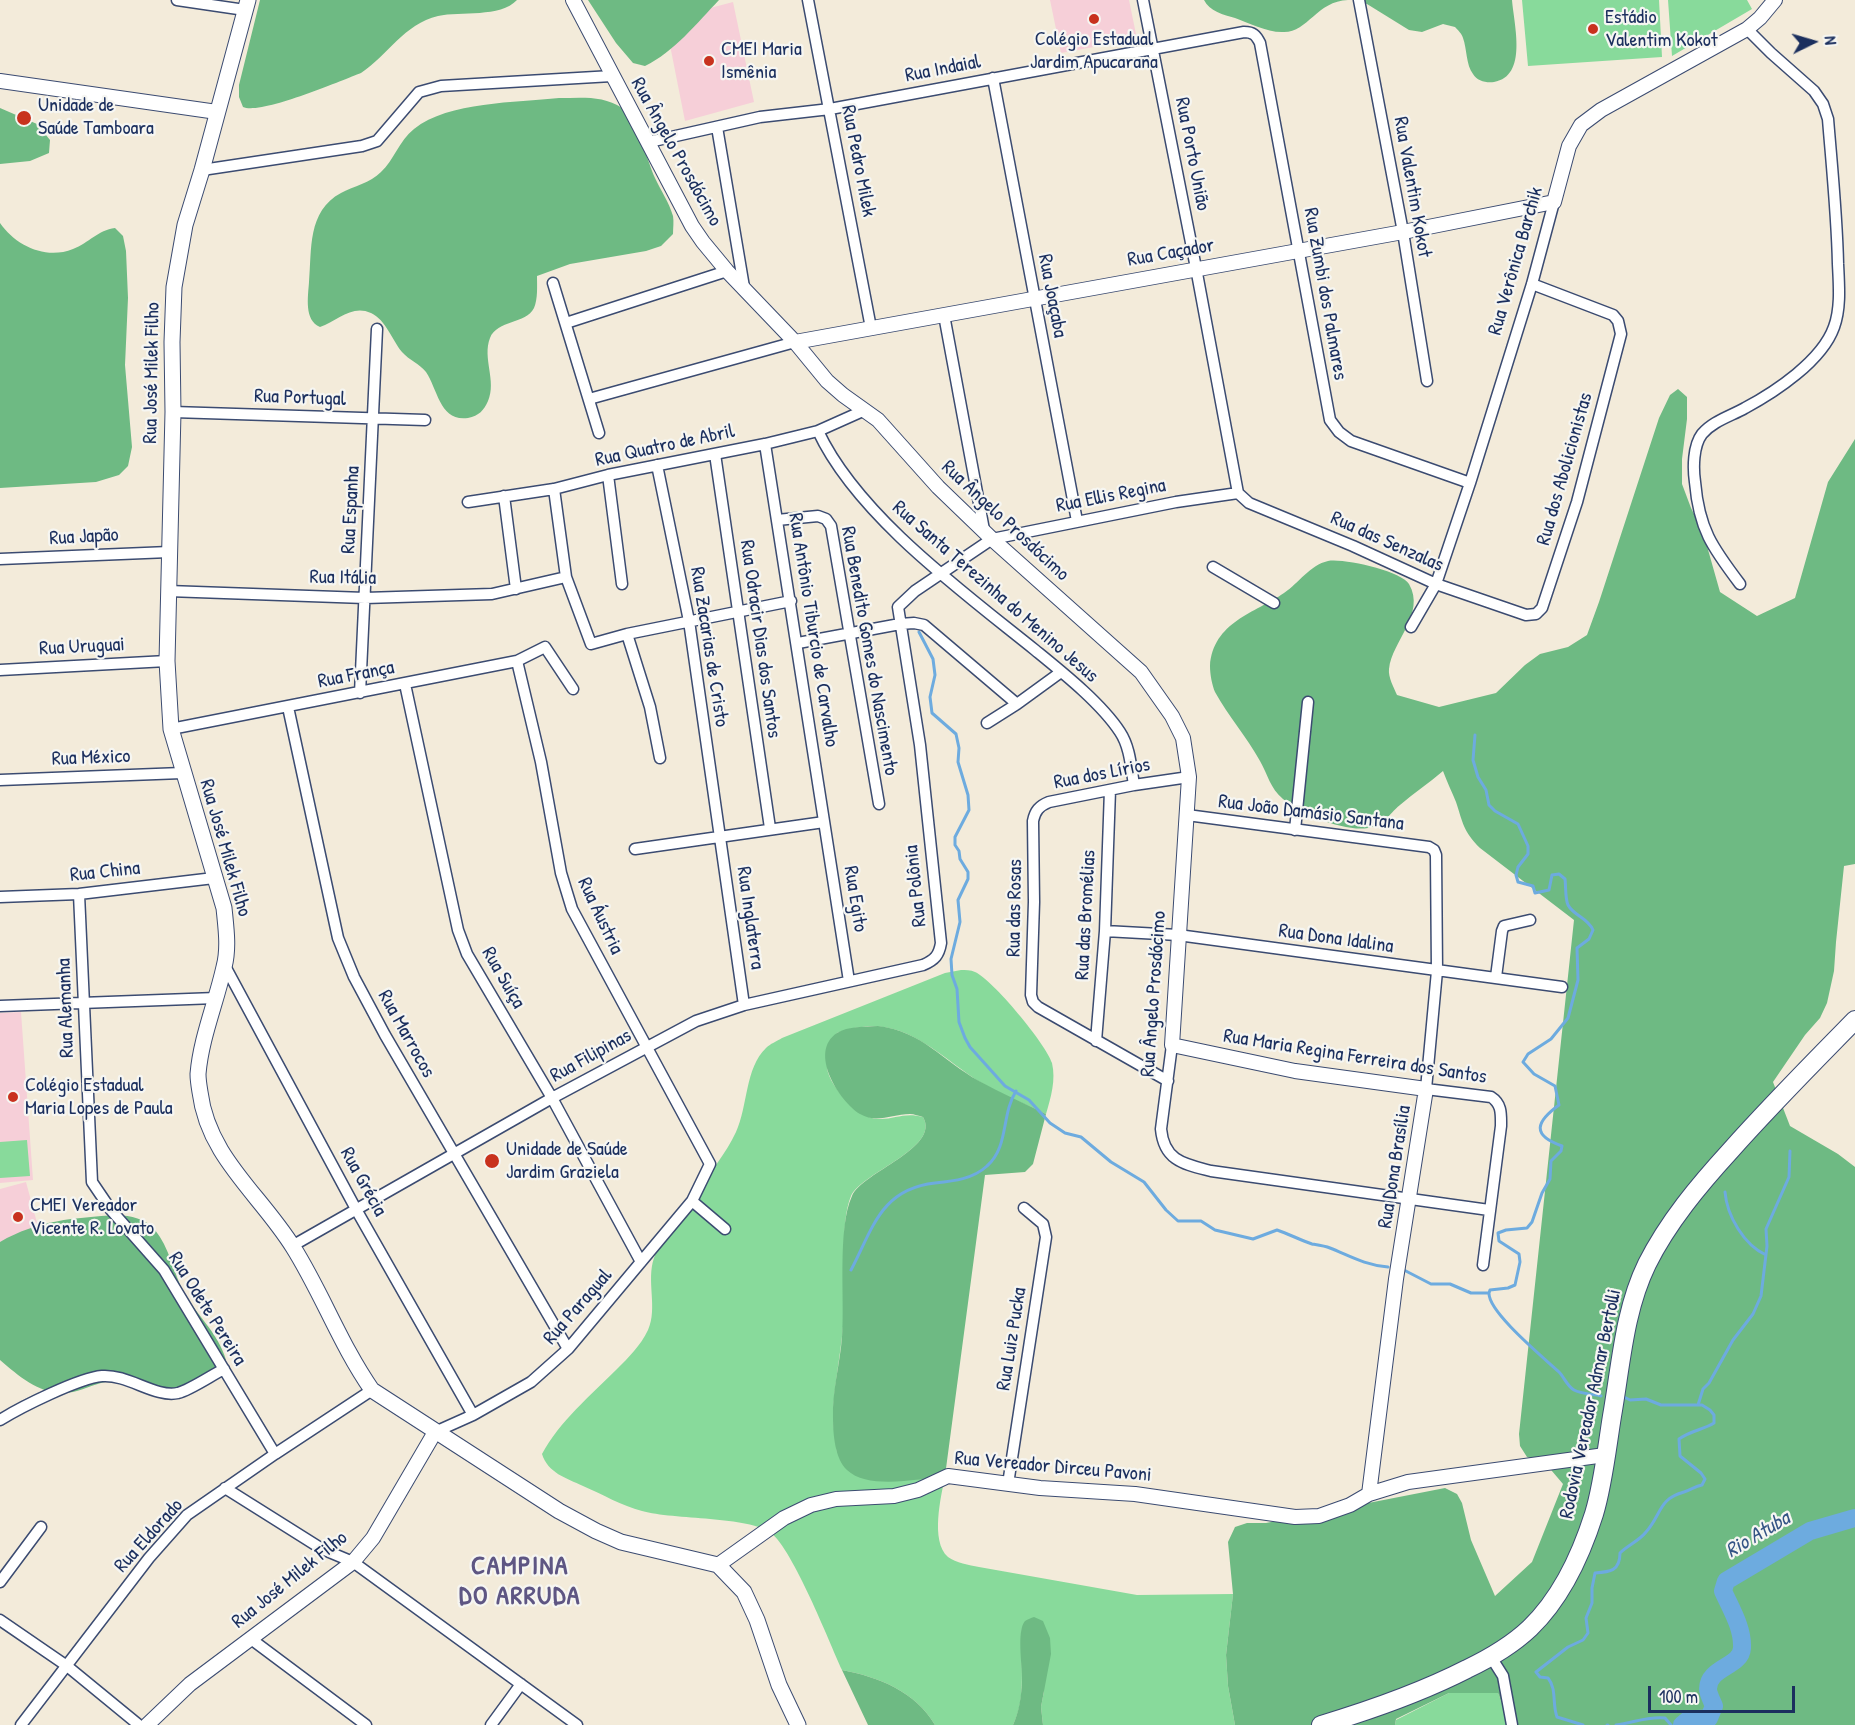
<!DOCTYPE html>
<html>
<head>
<meta charset="utf-8">
<style>
	body { margin:0 }
	#map { position:relative; width:1855px; height:1725px; overflow:hidden; background:#f3ebda; font-family:"Patrick Hand",sans-serif }
	canvas { display:block }
	.north { position:absolute; left:1783px; top:12px; width:60px; height:60px; -webkit-text-stroke:4px #f6f6f2; paint-order:stroke; rotate:85deg; font-size:16px; font-weight:700; line-height:24px; text-align:center; color:#1b2f5e }
	.north::after { content:''; display:block; margin:auto; width:21px; height:27px; background:#1b2f5e; clip-path:polygon(50% 0,100% 100%,50% 72%,0 100%) }
	.scale { position:absolute; left:1648px; top:1686px; width:147px; height:27px; box-sizing:border-box; border:3px solid #1b2f5e; border-top:0; padding-left:8px; font-size:18px; line-height:21px; white-space:nowrap; color:#1b2f5e; -webkit-text-stroke:4px #f6f6f2; paint-order:stroke }
</style>
</head>
<body>
<div id="map">
<canvas width="1855" height="1725"></canvas>
<div class="north">N</div>
<div class="scale">100 m</div>
</div>
<script>
const ctx = document.querySelector('canvas').getContext('2d');
ctx.lineJoin = 'round';
function fill(path, color) {
  ctx.fillStyle = color;
  ctx.fill(path, 'evenodd');
}
function stroke(path, color, width, dash) {
  ctx.strokeStyle = color;
  ctx.lineWidth = width;
  ctx.lineCap = dash ? 'butt' : 'round';
  ctx.setLineDash(dash || []);
  ctx.stroke(path);
}
function label(font, color, halo, rows, align = 'center') {
  ctx.font = font + ' "Patrick Hand",sans-serif';
  ctx.lineWidth = 4.5;
  ctx.setLineDash([]);
  ctx.textBaseline = 'middle';
  ctx.strokeStyle = halo;
  ctx.fillStyle = color;
  for (const [text, x, y, turn = 0] of rows) {
    ctx.save();
    ctx.translate(x, y);
    ctx.rotate((+turn || 0) * Math.PI / 180);
    ctx.textAlign = isNaN(turn) ? turn : align;
    if (halo) ctx.strokeText(text, 0, 0);
    ctx.fillText(text, 0, 0);
    ctx.restore();
  }
}
fill(new Path2D(`
	M1050,0H1129L1137,39L1061,53Z
	M733,2L754,102L685,121L665,20Z
	M21,1012L33,1180L0,1183V1013Z
	M26,1182L43,1245L0,1256V1189Z`), '#f6cfd8');
fill(new Path2D(`
	M1522,0H1659L1662,57L1528,66Z
	M1668,0H1747L1752,9L1672,56Z
	M961,970C965,970 971,970 975,972C992,979 1047,1045 1052,1063C1056,1080 1051,1097 1046,1114C1023,1103 997,1093 975,1079C929,1048 898,1011 837,1033C834,1042 828,1054 827,1064C825,1083 859,1118 877,1119C895,1120 903,1112 923,1117C941,1148 862,1172 851,1196C840,1222 845,1280 844,1310C843,1346 834,1380 833,1416C833,1427 836,1440 837,1452L945,1476C941,1497 930,1541 948,1557C956,1563 969,1565 979,1567L1137,1595L1233,1594L1226,1655L1228,1686L1235,1725H1043L1041,1707L1044,1691L1022,1628C1019,1660 1028,1695 1013,1725H935C916,1692 879,1677 842,1670C829,1641 793,1550 771,1533C749,1516 674,1520 642,1511C622,1506 602,1494 583,1486C566,1478 548,1473 542,1454C560,1421 590,1396 617,1369C628,1358 641,1345 648,1330C658,1308 646,1281 654,1258C669,1214 716,1175 736,1132C748,1106 745,1068 766,1048C770,1044 777,1041 782,1038L945,973Z
	M27,1140L30,1176L0,1178V1142Z
	M1449,1693H1498L1510,1725H1395L1396,1720Z`), '#88da9b');
fill(new Path2D(`
	M260,0H517C500,18 461,11 438,16C404,24 388,55 361,73C340,81 261,115 243,107L239,97V85Z
	M588,0H719C697,23 674,52 645,66L633,63L616,43Z
	M1204,0H1348C1317,1 1308,32 1284,32C1268,33 1249,23 1235,18C1224,15 1209,11 1204,0Z
	M1354,0H1512C1514,25 1528,76 1494,82C1486,83 1477,81 1473,74C1466,65 1467,49 1463,38C1462,34 1458,30 1455,27L1443,24L1422,32L1409,30L1367,4Z
	M559,98C581,98 603,95 622,108C637,117 647,161 655,178C661,191 669,202 673,216C674,222 673,228 673,234L661,246L646,251L570,264L537,276C537,286 538,299 534,308C526,324 497,320 490,338C482,358 497,381 488,401C484,410 479,416 468,418C440,422 438,390 426,372C420,364 409,360 402,352C392,340 386,320 371,313C352,304 337,321 320,327C304,320 308,297 309,282C312,250 307,211 341,193C354,186 370,183 381,172C394,160 399,141 414,129C449,101 516,103 559,98Z
	M0,108L37,124L50,140L49,153L30,161L0,164Z
	M0,223C16,246 46,260 73,249C89,243 98,230 115,228L123,236L126,251L128,298L125,365L132,447L128,466L119,475L96,482L0,488Z
	M1678,389L1687,397V419L1682,459V484L1691,508L1703,532L1720,592L1757,616L1795,598L1828,482L1855,439V864L1844,866L1836,942L1834,971L1827,1003L1820,1018L1805,1035L1773,1082L1790,1126L1838,1154L1855,1167V1725H1510L1498,1693H1449L1396,1719L1395,1725H1235L1228,1686L1226,1655L1233,1594L1228,1542L1235,1527L1247,1523H1266L1445,1488L1457,1494L1462,1503L1471,1540L1495,1596L1532,1562L1563,1484L1546,1464L1527,1457L1520,1446L1519,1434L1574,920L1480,848C1463,831 1463,823 1456,802C1452,792 1447,782 1443,771C1429,783 1414,793 1400,805C1388,815 1384,825 1368,828C1345,832 1300,814 1283,799C1270,788 1268,775 1260,761C1247,737 1228,716 1215,692C1212,685 1210,674 1210,666C1213,622 1255,613 1284,593C1299,583 1310,565 1328,561C1343,558 1401,571 1409,584C1426,614 1392,641 1389,669C1388,677 1394,688 1397,695L1439,707L1496,693L1525,665L1540,654L1568,647L1587,635L1599,602L1659,418L1670,395Z
	M878,1026C922,1031 943,1061 979,1081C1001,1093 1024,1103 1046,1114L1033,1164L1025,1172L985,1175L945,1476C919,1479 868,1490 847,1470C835,1459 833,1434 833,1418C832,1391 840,1364 842,1337C845,1299 837,1228 852,1196C862,1172 941,1148 923,1117C919,1116 914,1114 910,1114C892,1114 877,1124 860,1114C839,1101 808,1052 837,1033C848,1026 865,1027 878,1026Z
	M117,1215C131,1216 145,1218 155,1230C169,1247 173,1270 182,1289C195,1314 218,1332 226,1360C216,1368 187,1390 175,1391C159,1392 131,1379 112,1381C98,1382 86,1389 73,1392C44,1398 21,1378 0,1360V1242C38,1220 74,1218 117,1215Z
	M1034,1617L1043,1621L1050,1638L1051,1654L1041,1707L1043,1725H1013C1019,1712 1021,1698 1022,1683C1023,1669 1016,1631 1025,1621C1028,1619 1031,1618 1034,1617Z
	M842,1670C879,1677 916,1692 935,1725H868Z`), '#6eba83');
stroke(new Path2D(`
	M919,632L933,659L935,675L930,697L932,713L956,734L959,748L958,762L968,795L969,810L955,837V845L959,851L960,859L968,872V879L958,900L960,922L951,959L952,975L957,989L959,1022L965,1038L970,1047L1005,1086L1029,1100L1050,1123L1065,1133L1081,1137L1111,1162L1144,1182L1166,1210L1178,1221H1201L1215,1230L1253,1239L1277,1230C1289,1234 1300,1240 1312,1244C1318,1245 1325,1246 1330,1248C1350,1256 1365,1265 1388,1267
	M1725,1192C1727,1216 1744,1245 1766,1255
	M1402,1269L1431,1284H1450L1471,1293H1489L1490,1290L1508,1288L1515,1285L1520,1262L1519,1254L1499,1241L1498,1233L1506,1230L1527,1228L1532,1222L1542,1193L1550,1179L1551,1161L1561,1151L1562,1146C1530,1135 1537,1121 1559,1105L1555,1086L1534,1074L1523,1062L1528,1054L1551,1039L1568,1018L1578,980L1577,948L1589,939L1593,930C1588,918 1574,916 1568,905C1565,898 1566,887 1565,879L1559,874L1552,875L1549,890L1535,893L1533,886L1518,882L1516,875L1518,867L1528,854V846L1518,824L1495,811L1489,805L1486,790L1478,777L1473,760L1475,735
	M851,1270C873,1228 881,1189 935,1183C954,1181 973,1179 987,1166C1009,1147 1001,1115 1016,1091
	M1489,1293C1488,1312 1544,1358 1559,1372C1564,1377 1567,1386 1574,1390C1581,1394 1593,1394 1601,1396
	M1698,1405L1703,1389L1709,1383L1733,1340L1753,1314L1761,1296L1767,1246L1766,1229L1789,1177L1790,1151
	M1583,1725L1557,1717C1552,1704 1557,1689 1548,1678L1540,1677L1536,1672L1568,1647L1583,1640L1588,1633L1586,1618L1592,1603V1588L1595,1573C1610,1572 1620,1571 1620,1553C1628,1545 1639,1541 1646,1532C1662,1514 1658,1499 1684,1492C1691,1490 1695,1486 1702,1485L1705,1479L1701,1473L1680,1456L1679,1439C1692,1430 1703,1430 1714,1423V1415L1710,1410L1702,1405H1661L1646,1399L1630,1400L1622,1396
	M1607,1725H1608
	M1616,1725C1633,1723 1647,1716 1665,1718L1671,1725`), '#6dabdf', 3);
stroke(new Path2D(`
	M1682,1725L1688,1720L1709,1718L1714,1706C1712,1701 1708,1694 1708,1689C1708,1667 1741,1667 1742,1648C1743,1628 1731,1609 1723,1591L1726,1581L1810,1531L1855,1518`), '#6dabdf', 18);
const minor = new Path2D(`
	M177,0L245,10
	M808,0L871,328
	M1143,0L1196,268L1238,493
	M1359,0L1403,232L1427,381
	M993,78L1077,521
	M717,127L744,287
	M649,142L760,117L830,109L1244,32C1253,32 1256,35 1260,43L1330,420L1339,432L1351,441L1470,483
	M202,170L362,146L377,141L419,92L441,86L612,76
	M553,283L599,433
	M944,315L984,530
	M566,323L727,271
	M589,399L795,342
	M173,412L425,420
	M818,431C857,515 963,592 1035,650C1062,672 1101,703 1120,732C1130,747 1131,767 1134,785
	M765,444L849,981
	M715,454L770,828
	M657,465L689,621L744,1005
	M608,475L622,584
	M554,489L566,577L591,644L627,634L791,601
	M1238,493L1249,503L1353,546L1436,584L1526,615L1536,614L1542,608L1577,502L1621,334L1618,321L1613,315L1532,284
	M504,496L516,589
	M468,502L554,489L608,475L765,444L818,431L865,410
	M777,520L818,516L826,519L831,526L879,804
	M0,559L169,552
	M1213,567L1274,603
	M1740,584C1712,547 1699,529 1695,482C1693,468 1693,446 1702,434C1713,421 1731,416 1745,408C1775,392 1822,361 1834,327C1841,308 1839,285 1838,264C1837,216 1832,168 1828,119L1823,104L1814,91L1771,53L1747,29
	M168,591L365,598L492,594L566,577
	M1411,627L1436,584L1470,483L1532,284L1554,202
	M627,634L650,707L660,758
	M798,643L900,624L914,623L924,625L1017,704
	M0,670L167,661
	M405,684L458,930L467,954L552,1098L641,1262
	M360,693L377,329
	M288,707L338,938L354,977L385,1035L568,1349
	M987,723L1017,704L1061,672
	M171,729L517,661L545,647L573,689
	M0,780L182,773
	M1187,815L1429,847L1434,850L1436,855L1437,971L1426,1089L1491,1097C1502,1104 1501,1114 1501,1126L1483,1265
	M1295,830L1308,702
	M635,849L824,822
	M79,894L92,1182L111,1210L164,1270L275,1454
	M0,897L79,894L214,878
	M1105,931L1178,935L1562,987
	M225,966L357,1211L473,1415
	M1496,977L1502,931L1504,926L1530,920
	M0,1006L216,998
	M1096,1041L1105,931L1110,790
	M1172,1045L1161,1129C1164,1161 1184,1164 1211,1171L1489,1210
	M1168,1081L1038,1007L1033,1002L1031,995L1034,902L1033,821C1035,811 1039,806 1049,802L1134,785L1189,777
	M692,1201L725,1229
	M292,1246L552,1098L696,1021L744,1005L923,965C935,960 939,955 941,943L920,745L898,607L915,591L992,539L1176,502L1238,493
	M0,1420C21,1407 79,1378 102,1376C128,1374 155,1398 178,1393C190,1390 212,1375 224,1369
	M435,1432L473,1415L531,1382L568,1349L692,1201L710,1164L572,909L561,873L541,762L517,661
	M1008,1484L1046,1237L1043,1224L1024,1208
	M225,1488L322,1549L353,1562L577,1725
	M0,1582L41,1527
	M0,1620L67,1666L139,1725
	M251,1639L366,1725
	M1491,1657L1503,1676L1512,1725
	M21,1725L149,1558L187,1515L275,1454L372,1390
	M491,1725L521,1684`);
const tertiary = new Path2D(`
	M573,0L692,226L703,242L727,271L795,342L827,381L843,395L878,420L938,487L992,539L1141,672L1172,716L1183,738L1189,777L1172,1045L1295,1071L1426,1089L1396,1279L1369,1494
	M0,81L217,112
	M795,342L1403,232L1554,202L1569,146L1581,125L1601,110L1747,29L1760,18L1775,0
	M718,1565L784,1518L811,1505L836,1499L894,1496L918,1490L948,1476L1040,1488L1135,1494L1295,1517L1319,1516L1350,1505L1369,1494L1408,1482L1605,1455
	M147,1725L190,1684L353,1562L373,1538L435,1432`);
const secondary = new Path2D(`
	M248,0L202,170L185,225L174,287L172,342L173,412L167,661L171,729L224,908C226,928 229,948 224,967C216,1003 201,1038 198,1074C198,1080 199,1086 200,1092C208,1157 260,1194 293,1247C322,1293 340,1344 372,1390L559,1511L596,1531L621,1542L718,1565L744,1592L757,1620L779,1685L798,1725`);
const trunk = new Path2D(`
	M1321,1725C1371,1710 1420,1693 1467,1669C1490,1658 1511,1646 1530,1628C1561,1598 1581,1555 1594,1514C1603,1485 1607,1447 1612,1416C1621,1365 1624,1311 1647,1264C1668,1222 1699,1185 1731,1150C1771,1105 1813,1063 1855,1020`);
stroke(minor, '#3b4b71', 13);
stroke(tertiary, '#3b4b71', 16);
stroke(secondary, '#3b4b71', 17);
stroke(trunk, '#3b4b71', 20);
stroke(minor, '#fff', 10);
stroke(tertiary, '#fff', 14);
stroke(secondary, '#fff', 15);
stroke(trunk, '#fff', 18);
for (const [x, y, r, color] of [
	[1094,19,6,"#c8321e"],
	[1593,29,6,"#c8321e"],
	[709,61,6,"#c8321e"],
	[24,118,8,"#c8321e"],
	[13,1097,6,"#c8321e"],
	[492,1161,8,"#c8321e"],
	[18,1217,6,"#c8321e"]
]) {
  const dot = new Path2D();
  dot.arc(x, y, r, 0, 2 * Math.PI);
  ctx.fillStyle = color;
  ctx.fill(dot);
  stroke(dot, '#f6f6f2', 2);
}
label('20px', '#1b2f5e', '#f6f6f2', [
	["Estádio",1605,18],
	["Valentim Kokot",1605,41],
	["Colégio Estadual",1094,40,"center"],
	["Jardim Apucarana",1094,63,"center"],
	["CMEI Maria",721,50],
	["Ismênia",721,73],
	["Unidade de",38,106],
	["Saúde Tamboara",38,129],
	["Colégio Estadual",25,1086],
	["Maria Lopes de Paula",25,1109],
	["Unidade de Saúde",506,1150],
	["Jardim Graziela",506,1173],
	["CMEI Vereador",30,1206],
	["Vicente R. Lovato",30,1229]
], 'left');
label('20px', '#1b2f5e', '#f6f6f2', [
	["Rua Indaial",943,69,-11],
	["Rua Ângelo Prosdócimo",676,152,61],
	["Rua Porto União",1192,154,79],
	["Rua Pedro Milek",858,161,79],
	["Rua Valentim Kokot",1412,187,80],
	["Rua Caçador",1171,253,-10],
	["Rua Verônica Barchik",1516,261,-74],
	["Rua Zumbi dos Palmares",1325,294,80],
	["Rua Joaçaba",1052,296,79],
	["Rua José Milek Filho",152,373,-89],
	["Rua Portugal",300,398,2],
	["Rua Quatro de Abril",665,446,-12],
	["Rua dos Abolicionistas",1565,469,-74],
	["Rua Ellis Regina",1111,496,-11],
	["Rua Espanha",351,510,-87],
	["Rua Ângelo Prosdócimo",1005,521,43],
	["Rua Japão",84,537,-3],
	["Rua das Senzalas",1387,542,24],
	["Rua Itália",343,578,1],
	["Rua Santa Terezinha do Menino Jesus",995,592,41],
	["Rua Antônio Tiburcio de Carvalho",813,630,81],
	["Rua Odracir Dias dos Santos",760,639,82],
	["Rua Uruguai",82,647,-3],
	["Rua Zacarias de Cristo",709,647,81],
	["Rua Benedito Gomes do Nascimento",869,651,80],
	["Rua França",356,675,-11],
	["Rua México",91,758,-2],
	["Rua dos Lírios",1102,774,-11],
	["Rua João Damásio Santana",1311,813,7],
	["Rua José Milek Filho",225,848,74],
	["Rua China",105,872,-6],
	["Rua Polônia",916,886,-96],
	["Rua Egito",855,899,81],
	["Rua das Rosas",1015,908,-89],
	["Rua das Bromélias",1086,915,-87],
	["Rua Áustria",600,916,65],
	["Rua Inglaterra",750,918,82],
	["Rua Dona Idalina",1336,939,8],
	["Rua Suíça",503,978,60],
	["Rua Ângelo Prosdócimo",1154,994,-86],
	["Rua Alemanha",66,1008,-92],
	["Rua Marrocos",406,1034,61],
	["Rua Filipinas",591,1056,-29],
	["Rua Maria Regina Ferreira dos Santos",1355,1057,9],
	["Rua Dona Brasília",1395,1167,-81],
	["Rua Grécia",363,1182,61],
	["Rua Paragual",578,1307,-49],
	["Rua Odete Pereira",207,1309,58],
	["Rua Luiz Pucka",1012,1339,-81],
	["Rodovia Vereador Admar Bertolli",1591,1404,-78],
	["Rua Vereador Dirceu Pavoni",1053,1467,5],
	["Rua Eldorado",149,1536,-48],
	["Rua José Milek Filho",290,1580,-39]
]);
label('italic 21px', '#345485', '#f6f6f2', [
	["Rio Atuba",1758,1535,-31]
]);
ctx.letterSpacing = '1.5px';
label('bold 26px', '#5e5683', '#f6f6f2', [
	["CAMPINA",520,1567],
	["DO ARRUDA",520,1597]
]);
ctx.letterSpacing = '0px';
</script>
</body>
</html>
